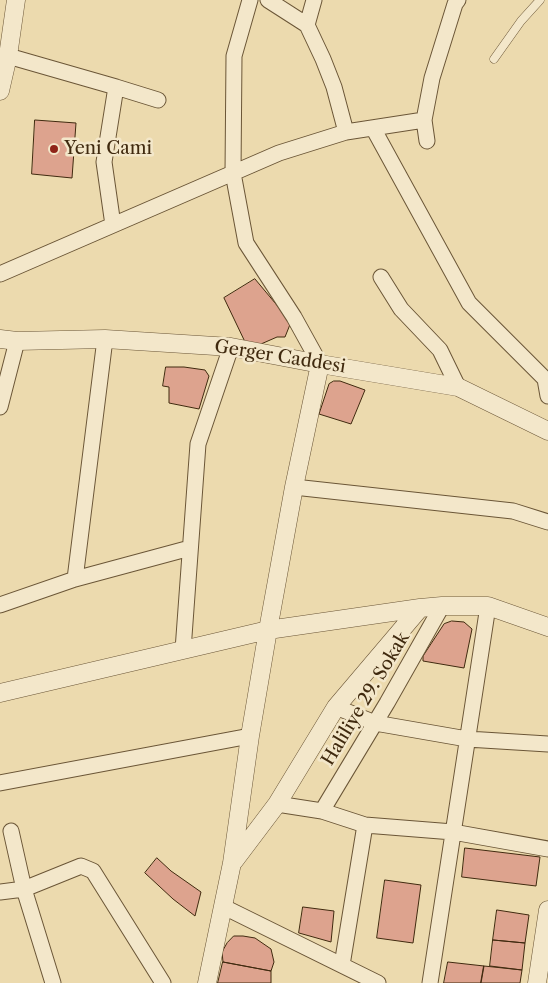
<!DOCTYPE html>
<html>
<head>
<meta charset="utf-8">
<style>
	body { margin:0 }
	canvas { display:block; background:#ecdaae }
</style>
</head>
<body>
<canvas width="548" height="983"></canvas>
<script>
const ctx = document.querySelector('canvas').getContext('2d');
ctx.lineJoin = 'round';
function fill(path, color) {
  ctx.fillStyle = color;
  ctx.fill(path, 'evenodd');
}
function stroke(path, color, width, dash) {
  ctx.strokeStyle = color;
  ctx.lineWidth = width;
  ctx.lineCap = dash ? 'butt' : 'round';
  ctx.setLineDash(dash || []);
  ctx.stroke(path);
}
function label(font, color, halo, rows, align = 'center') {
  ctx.font = font + ' "Libre Caslon Text",serif';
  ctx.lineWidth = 5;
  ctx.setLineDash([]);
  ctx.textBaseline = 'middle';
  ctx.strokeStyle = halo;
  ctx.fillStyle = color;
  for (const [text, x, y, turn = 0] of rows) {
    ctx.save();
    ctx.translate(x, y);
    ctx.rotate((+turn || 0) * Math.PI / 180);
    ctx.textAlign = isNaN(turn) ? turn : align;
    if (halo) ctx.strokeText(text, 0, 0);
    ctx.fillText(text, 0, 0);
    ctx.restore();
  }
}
const building = new Path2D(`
	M35,120L76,123L72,178L32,174Z
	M255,279L291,322L285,337H277L261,344H246L224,298Z
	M166,367H184L205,370L209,376L199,409L169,403V387L163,386Z
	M334,381H340L365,390L351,424L319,414L329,384Z
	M452,621L464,622L472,629L464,668L423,661V656L444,624Z
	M465,848L540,857L536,886L462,877Z
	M157,858L171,871L201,892L195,916L173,899L145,873Z
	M385,880L421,885L413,943L377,938Z
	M303,907L334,911L331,942L299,933Z
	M497,910L529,915L525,943L493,940Z
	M234,936H243L255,938L271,949L274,962L271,971L223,962L222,952L227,943Z
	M493,940L525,943L522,970L490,966Z
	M223,962L271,971V983H218Z
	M448,962L484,966L481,983H444Z
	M484,966L522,970L520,983H481Z`);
fill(building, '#dda38e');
stroke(building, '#402a0f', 1);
const service = new Path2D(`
	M494,59L521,21L540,0`);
const minor = new Path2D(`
	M250,0L234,56L233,173L246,243L294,317L320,364
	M268,0L307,25
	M314,0L307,25L323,59L334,87L346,132
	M8,56L116,87L104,162L113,225
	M116,87L158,100
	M373,128L469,303L545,379L548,396
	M427,141L424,120L432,78L455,4L458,0
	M0,274L279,153L346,132L424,120
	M381,277L401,309L440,350L458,387
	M0,407L17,341
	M294,487L513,511L548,522
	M75,579L105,339
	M0,605L75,579L190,548
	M183,650L198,444L231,347
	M336,707L375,723L467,739L548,744
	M0,783L250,736
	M277,804L322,811L365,825L342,965
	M322,811L387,703L442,606
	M365,825L453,832L548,849
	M11,831L24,889L53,983
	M0,892L24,889L81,866L93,871L163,983
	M224,907L378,983
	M430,983L488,606`);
const tertiary = new Path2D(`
	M0,91L8,56L16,0
	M0,339L17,341L105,339L231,347L320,364L458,387L548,431
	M0,693L268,630L420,608L442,606H488L548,627
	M234,861L277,804L336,707L420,608
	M207,983L232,863L250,736L268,630L294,487L320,364
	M537,983L548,910`);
stroke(service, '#6b5637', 9);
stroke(minor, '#6b5637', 17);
stroke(tertiary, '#6b5637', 19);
stroke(service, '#f3e7ca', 8);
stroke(minor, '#f3e7ca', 15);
stroke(tertiary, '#f3e7ca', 18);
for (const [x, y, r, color] of [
	[54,149,5,"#8f2418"]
]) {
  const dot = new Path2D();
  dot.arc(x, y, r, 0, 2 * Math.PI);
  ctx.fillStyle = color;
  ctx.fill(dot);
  stroke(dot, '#f3e7ca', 2);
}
label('18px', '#402a0f', '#f3e7ca', [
	["Yeni Cami",64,149]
], 'left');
label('18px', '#402a0f', '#f3e7ca', [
	["Gerger Caddesi",280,357,9],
	["Haliliye 29. Sokak",366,699,-59]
]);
</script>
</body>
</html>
